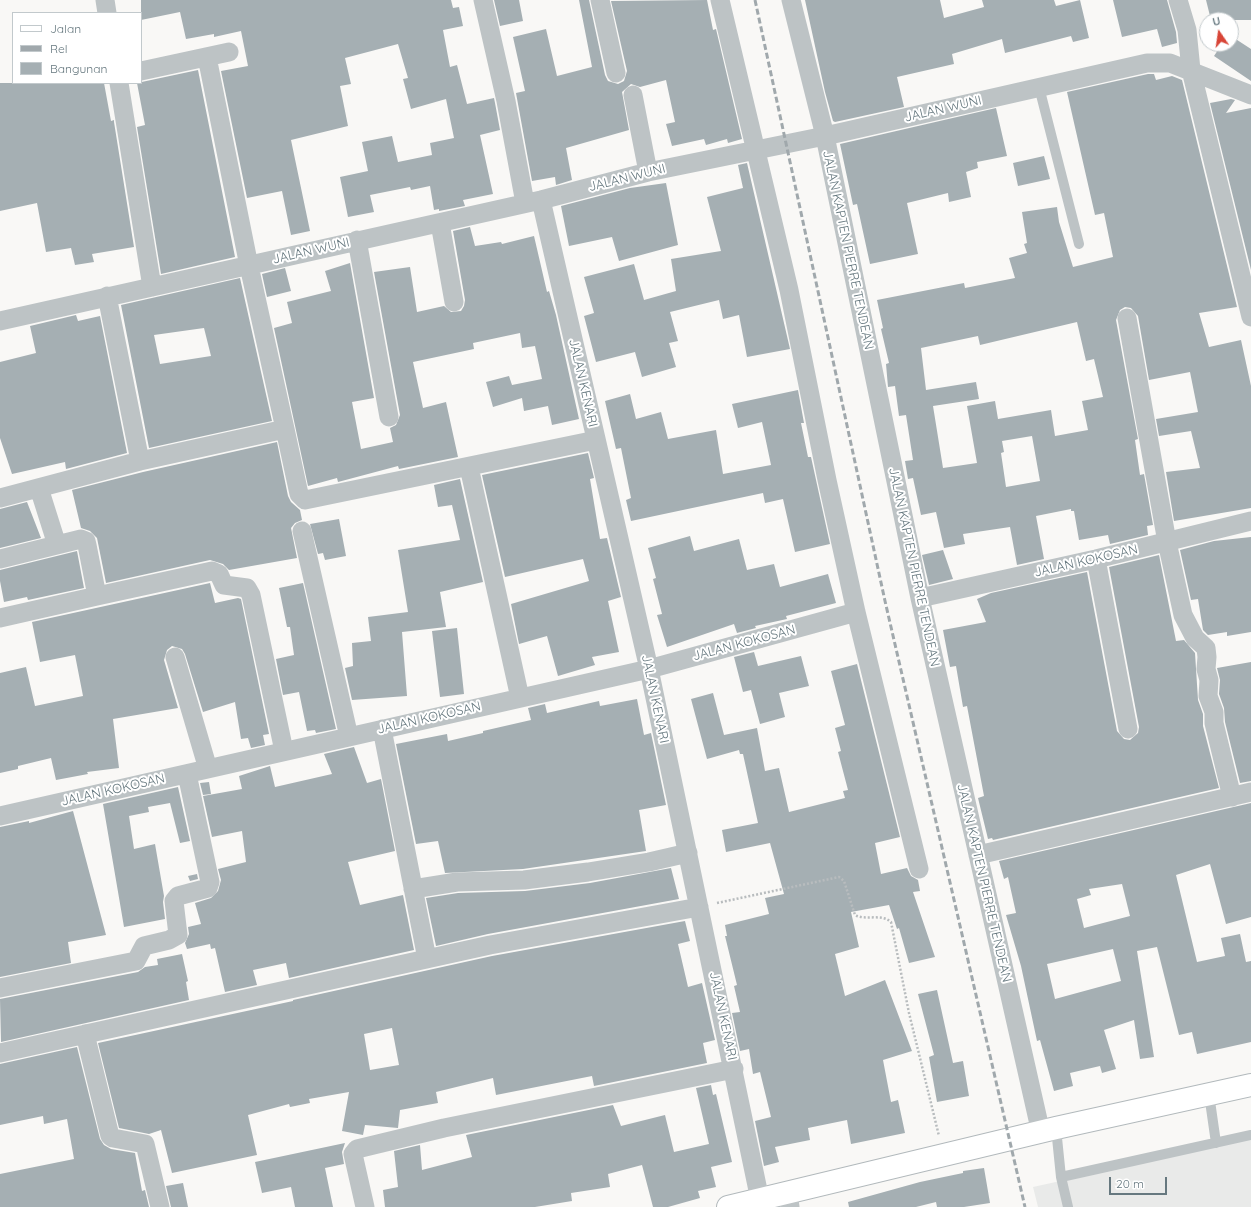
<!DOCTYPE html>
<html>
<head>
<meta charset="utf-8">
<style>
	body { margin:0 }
	#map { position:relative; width:1251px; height:1207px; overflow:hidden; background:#f9f8f6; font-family:Quicksand,sans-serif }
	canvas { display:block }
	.legend { position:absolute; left:12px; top:12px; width:130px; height:72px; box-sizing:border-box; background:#fff; border:1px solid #c2c9cc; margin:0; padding:5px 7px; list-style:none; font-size:12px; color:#66787f }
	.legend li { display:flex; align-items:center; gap:8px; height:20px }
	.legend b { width:20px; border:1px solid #c2c9cc }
	.north { position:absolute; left:1199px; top:12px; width:40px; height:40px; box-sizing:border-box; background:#fff; border:1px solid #c2c9cc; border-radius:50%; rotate:347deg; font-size:11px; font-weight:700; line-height:16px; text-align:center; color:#66787f }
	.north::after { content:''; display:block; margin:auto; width:14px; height:18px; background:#d84537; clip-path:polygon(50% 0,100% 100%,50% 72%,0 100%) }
	.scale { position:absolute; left:1109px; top:1177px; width:58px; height:18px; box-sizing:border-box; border:2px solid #66787f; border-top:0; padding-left:5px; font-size:12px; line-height:14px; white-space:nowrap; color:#66787f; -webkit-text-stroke:3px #fff; paint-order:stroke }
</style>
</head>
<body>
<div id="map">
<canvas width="1251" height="1207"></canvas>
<ul class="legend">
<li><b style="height:5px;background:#fff"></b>Jalan</li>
<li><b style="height:5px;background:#a0a8ac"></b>Rel</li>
<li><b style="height:11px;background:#a5afb3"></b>Bangunan</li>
</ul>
<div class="north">U</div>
<div class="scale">20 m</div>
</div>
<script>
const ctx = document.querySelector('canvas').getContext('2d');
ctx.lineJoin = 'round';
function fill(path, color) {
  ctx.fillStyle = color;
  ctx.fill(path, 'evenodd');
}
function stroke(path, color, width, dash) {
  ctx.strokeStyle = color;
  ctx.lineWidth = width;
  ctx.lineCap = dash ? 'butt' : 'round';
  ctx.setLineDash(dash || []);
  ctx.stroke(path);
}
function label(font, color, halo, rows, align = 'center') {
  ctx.font = font + ' Quicksand,sans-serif';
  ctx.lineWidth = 4;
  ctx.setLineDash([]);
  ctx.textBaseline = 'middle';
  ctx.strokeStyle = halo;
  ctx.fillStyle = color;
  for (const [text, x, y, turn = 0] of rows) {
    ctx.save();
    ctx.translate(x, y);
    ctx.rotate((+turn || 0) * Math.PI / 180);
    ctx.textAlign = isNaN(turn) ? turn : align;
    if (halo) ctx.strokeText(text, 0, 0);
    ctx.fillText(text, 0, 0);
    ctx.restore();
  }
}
fill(new Path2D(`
	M1251,1139V1207H1038L1033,1187Z`), '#e9eae9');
fill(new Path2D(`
	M141,0H451L453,8L459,7L463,26L443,30L450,67L457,65L467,104L494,98L495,103L500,130L480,135L493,194L463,200L465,206L439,211V209L434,210L430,186L411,190L410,187L370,195L374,212L348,217L340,177L368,171L362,142L392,136L398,162L432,155L430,143L454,138L446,99L411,109L403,79L408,78L398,44L345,58L351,84L340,86L348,126L291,140L310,231L291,235L282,191L247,198L221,71L248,66L241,31L214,37V34L186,39L180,12L141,20Z
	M494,0H519L523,21L500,26Z
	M579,0H589L605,75L608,81L618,84L624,81L627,71L611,1L707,0L713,30L716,29L742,139L728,143L727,139L706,145L704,139L672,146L666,124L675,122L666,80L640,87L631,84L622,92L629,130L566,148L572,180L556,185L555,177L532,181L516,93L525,91L513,37L546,29L557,76L592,67Z
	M805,0H940L944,18L984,7L982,0H1054L1056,6L1080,0L1089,38L1073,42L1071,36L1005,53L1002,39L952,54L954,64L897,77L904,107L835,122L833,121L825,92Z
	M1113,0H1167L1176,32L1177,43L1162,47L1157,29L1122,37Z
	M1206,0H1251V20H1211Z
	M1231,36L1251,49V81L1214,56L1222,44H1231Z
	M198,70L235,257L161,274L137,127L145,125L137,83Z
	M1148,74H1154L1156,80L1172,76L1182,80L1237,307L1199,313L1209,347L1241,340L1251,386V508L1174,521L1166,472L1200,468L1191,431L1159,436L1156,419L1198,412L1190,372L1149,380L1138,316L1131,308L1125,307L1120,310L1116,320L1138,439L1135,440L1140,475L1144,474L1153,525L1147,526L1148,535L1110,544L1108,535L1079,540L1074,511H1071V509L1036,516L1044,559L1017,565L1010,527L963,534L965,544L944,548L936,512L921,515L913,478L908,479L905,461L913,460L906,415L899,416L895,386L888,387L886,364L889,363L881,329L883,328L877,300L964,283L965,288L1015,278L1009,258L1027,253L1024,244L1027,243L1022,212L1057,207L1059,222L1073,267L1113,257L1104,213L1095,215L1067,92ZM1077,322L1086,361L1094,359L1103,397L1082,401L1088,430L1055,436L1051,410L998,419L995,401L967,406L977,463L943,468L933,406L979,399L976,382L926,390L921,348L978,336L980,345ZM1032,436L1040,481L1006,487L1001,453L1004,452L1002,441Z
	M0,83H104L111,121L114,120V122L134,247L92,254L94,262L75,265L71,248L46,252L37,203L0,211Z
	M1231,99L1235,100L1226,113L1251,108V270L1210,103Z
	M996,108L1007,156L977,162L978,168L966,172L971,197L949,202L948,193L907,203L918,254L870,264L857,204L853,205L840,144Z
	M1044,156L1050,179L1018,186L1013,163Z
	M747,163L790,349L747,357L739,315L723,319L719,300L670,312L678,341L669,343L676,367L642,377L635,352L596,362L584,316L594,313L584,277L634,264L644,300L676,291L671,259L721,251L707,197L743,188L738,165Z
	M666,183L678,245L619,261L612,237L569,246L561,206L630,188Z
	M470,227L475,246L501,242L502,244L534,236L547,292L549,291L556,315L579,419L552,425L548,406L524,411L522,398L493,407L486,382L509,376L512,385L542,379L535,346L522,348L520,333L473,343L474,349L413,362L423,408L446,402L458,457L399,469L398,466L338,482L337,478L308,486L274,328L292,323L287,302L331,291L325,271L350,263L374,398L352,402L361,449L393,442L390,428L396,425L400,415L374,272L410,267L417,312L444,306L451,312L461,311L464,306L465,300L453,231Z
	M285,268L291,291L267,297L262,274Z
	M240,278L272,421L149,448L121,305ZM204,328L211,356L160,364L154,335Z
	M76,315L78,321L100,316L127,453L66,469L65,462L12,474L0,438V362L36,353L30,326Z
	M798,390L804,423H801L808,457H811L830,544L795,552L783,499L765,503L763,493L631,521L626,500L631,498L621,448L616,449L605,401L630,394L636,419L661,412L668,439L716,430L723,474L771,465L762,422L738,428L732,404Z
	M277,442L288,496L291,502L300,510L302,520L295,523L291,528L297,558L229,570L223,564L210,560L106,583L97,538L90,531L81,528L72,490L143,472Z
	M588,453L594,478L590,479L600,539L607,538L621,597L608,601L619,652L592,657L595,665L558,676L547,636L519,644L511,604L589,581L583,559L505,577L482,475Z
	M460,479L483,582L440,592L446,627L402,632L407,696L352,700L345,668L353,666L352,643L371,641L368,617L408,612L398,550L460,540L452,505L438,507L434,485Z
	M27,502L41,538L0,548V509Z
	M339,519L346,556L325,560L323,553L318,554L310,524Z
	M690,536L694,551L739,539L747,570L774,564L780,587L828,574L836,603L786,616L787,619L755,626L756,628L737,633L734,624L667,647L657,615L662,614L653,579L656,578L648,548Z
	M1251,537V632L1227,636V632L1208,635L1203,630L1198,599L1191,600L1180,550L1214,541Z
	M943,550L953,579L929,585L922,555Z
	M77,551L84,588L28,600L27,597L4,602L0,581V570Z
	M1159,555L1176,641L1184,640L1195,653L1198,700L1203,714V726L1219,788L993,840L992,838L988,839L978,798L984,796L967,706L963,707L956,666L950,667L943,630L986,622L977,599L991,593L1087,572L1117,731L1124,739L1130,740L1138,733L1139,727L1109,567Z
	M210,583L215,603L238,598L241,599L269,734L263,735L265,745L251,748L248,738L241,739L235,702L203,712L185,654L182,649L172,646L167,650L164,660L178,708L113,719L119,768L87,772L88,774L56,780L51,758L18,766V769L0,773V673L26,667L35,706L83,696L75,655L40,662L32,622Z
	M303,583L336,729L316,733L315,730L307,731L299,692L283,695L276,659L294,655L290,627H287L279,588Z
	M457,628L464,694L440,697L432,631Z
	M754,652L758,666L801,656L809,686L779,693L785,717L760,724L751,690L743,692L734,657Z
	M1251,662V781L1240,783L1225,722L1224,708L1219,694L1220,680L1217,668Z
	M857,664L900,837L875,843L881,874L907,868L911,876L918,880L920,891L913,892L935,957L909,963L899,928L897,929L889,905L851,912L859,947L835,954L845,996L885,980L912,1051L883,1060L891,1102L898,1100L905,1133L851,1144L847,1120L808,1128L810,1140L775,1147L779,1162L764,1166L755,1121L771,1117L760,1072L753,1074L749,1049L740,1051L732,1013L740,1012L734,986L737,985L725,936H727L725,925L769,914L765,898L784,894L770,843L726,852L722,830L758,823L743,754H740L739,750L707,759L691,699L713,693L724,735L757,728L765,771L779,768L789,812L845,798L843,791L848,790L838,752L841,751L835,728L845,725L831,671Z
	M637,699L644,735L651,733L666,805L639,810L646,851L523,869L445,873L438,841L416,844L396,744L447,734L448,741L483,733V731L531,720L528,708L545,704L547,713L599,701L600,706Z
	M354,747L367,783L381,779L395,851L348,862L360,905L403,895L414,950L289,978L286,963L253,970L257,985L225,992L215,948L211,949L210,944L187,949L185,943L189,934L188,927L201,924L195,903L211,898L218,891L221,880L218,869L246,862L242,831L212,837L203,796L242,789L239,776L270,766L275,787L332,774L324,754Z
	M209,782L211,794L203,795L200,783Z
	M178,787L190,841L180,843L170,803L148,807L149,812L129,816L134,849L155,844L164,896L163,902L165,919L124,927L103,804Z
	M1251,803V917L1226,924L1210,864L1176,875L1197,962L1225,956L1221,938L1240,934L1246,962L1251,961V1042L1197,1054L1192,1032L1179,1035L1157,947L1137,951L1154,1057L1140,1059L1134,1020L1104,1030L1116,1069L1102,1073L1100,1066L1070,1073L1073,1086L1054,1091L1040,1040L1037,1041L1021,966L1006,915L1016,913L1008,877L1004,879L999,861ZM1122,884L1130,916L1084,928L1077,899L1091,895L1089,889ZM1113,949L1121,981L1055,999L1047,964Z
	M73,811L106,935L68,942L71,963L0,977V827L29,821V823Z
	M671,868L679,899L488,934L436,946L426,898L458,893L525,891L590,883Z
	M197,874L198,879L190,881L188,876Z
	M685,921L690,941L678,944L688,987L702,983L715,1040L703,1043L707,1063L594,1086L592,1076L496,1095L493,1078L436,1092L438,1103L400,1110L398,1128L365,1125L363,1135L342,1131L349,1092L309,1099L310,1103L290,1107L289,1104L248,1115L257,1155L172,1173L161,1130L149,1134L119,1128L98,1043L293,1001V1000L492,956ZM392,1028L399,1065L370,1070L364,1034Z
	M182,954L188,981L186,982L189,1000L1,1042L0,999L138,972L145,967L158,965L157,959Z
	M937,990L953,1063L963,1061L969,1096L937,1102L929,1057L934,1055L918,994Z
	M77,1047L100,1139L104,1145L111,1149L135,1153L142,1191L145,1190L149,1207H0V1174L74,1159L67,1119L44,1124L43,1116L0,1125V1064Z
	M711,1085L713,1095L716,1094L732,1162L711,1167L716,1187L698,1191L700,1198L668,1207H653L642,1165L608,1174L610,1187L571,1193L572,1201L535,1207H385L383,1190L398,1187L394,1151L420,1145L422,1170L472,1157L466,1135L613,1105L621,1126L665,1115L674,1152L709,1144L696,1088Z
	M345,1143L342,1152L344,1164L325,1168L333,1207H295L291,1187L262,1193L255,1162Z
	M984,1168L990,1203L964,1207H937L936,1202L916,1207H849L848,1202L920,1182L963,1173V1171Z
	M183,1183L188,1207H171L166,1186Z`), '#a5afb3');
const secondary = new Path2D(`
	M728,1207L1056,1128L1251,1085`);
stroke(secondary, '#b2b9bc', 24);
stroke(new Path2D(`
	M717,903L839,877L844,881L855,915C866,921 881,913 891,922L909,1013L939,1136`), '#b8bcbe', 2.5, [2, 2]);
stroke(new Path2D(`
	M1039,87L1079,244
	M1209,1094L1216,1143
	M1056,1128L1061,1177L1068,1207
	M1061,1177L1251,1135`), '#bdc3c5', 10);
stroke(new Path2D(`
	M105,0L107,13
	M483,0L506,101L525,203
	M600,0L616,73
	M720,0L789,290L827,480L856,612L919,869
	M791,0L825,136L920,598L1041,1133
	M1178,0L1187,30L1191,70L1251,317
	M141,71L229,52
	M119,83L152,287
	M633,95L648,172
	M541,200L649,669L760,1200
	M440,223L454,302
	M357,240L389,417
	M107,296L140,461
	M1127,318L1167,542L1183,615L1195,638L1206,648L1207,657L1206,669L1209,680L1208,696L1214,712V723L1232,797
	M0,321L541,200L648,172L825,136L1147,63H1170L1251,95
	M285,429L299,494L305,500L596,440
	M469,467L520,698
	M39,488L57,545
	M0,498L140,461L285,429L249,266L207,57
	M302,531L349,737
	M0,559L81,539L86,541L87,545L97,596L212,571L219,574L224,585L247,588L251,595L284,751
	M1096,559L1128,729
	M920,598L1096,559L1251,521
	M0,618L97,596
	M175,657L208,769
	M382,729L427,959
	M0,816L649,669L856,612
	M978,855L1251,792
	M413,889L457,882L524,880L588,872L649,862L688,853
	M0,988L136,961L144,946L169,940L178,935L174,901L178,896L208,888L210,882L187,774
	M85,1034L110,1136L113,1138L145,1144L160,1207
	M0,1053L490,945L699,907
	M788,1194L790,1207
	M365,1207L353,1154L357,1149L444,1128L734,1069`), '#bdc3c5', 19);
stroke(secondary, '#fff', 22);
stroke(new Path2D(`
	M755,0L885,601L1025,1207`), '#a0a8ac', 3, [6, 3]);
label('13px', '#66787f', '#fff', [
	["JALAN WUNI",943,109,-13],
	["JALAN WUNI",627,178,-14],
	["JALAN KAPTEN PIERRE TENDEAN",848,250,78],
	["JALAN WUNI",311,251,-13],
	["JALAN KENARI",583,383,77],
	["JALAN KOKOSAN",1086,561,-13],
	["JALAN KAPTEN PIERRE TENDEAN",914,567,78],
	["JALAN KOKOSAN",744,643,-15],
	["JALAN KENARI",655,699,78],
	["JALAN KOKOSAN",429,718,-13],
	["JALAN KOKOSAN",113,790,-13],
	["JALAN KAPTEN PIERRE TENDEAN",984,883,77],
	["JALAN KENARI",723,1016,78]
]);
</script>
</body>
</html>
